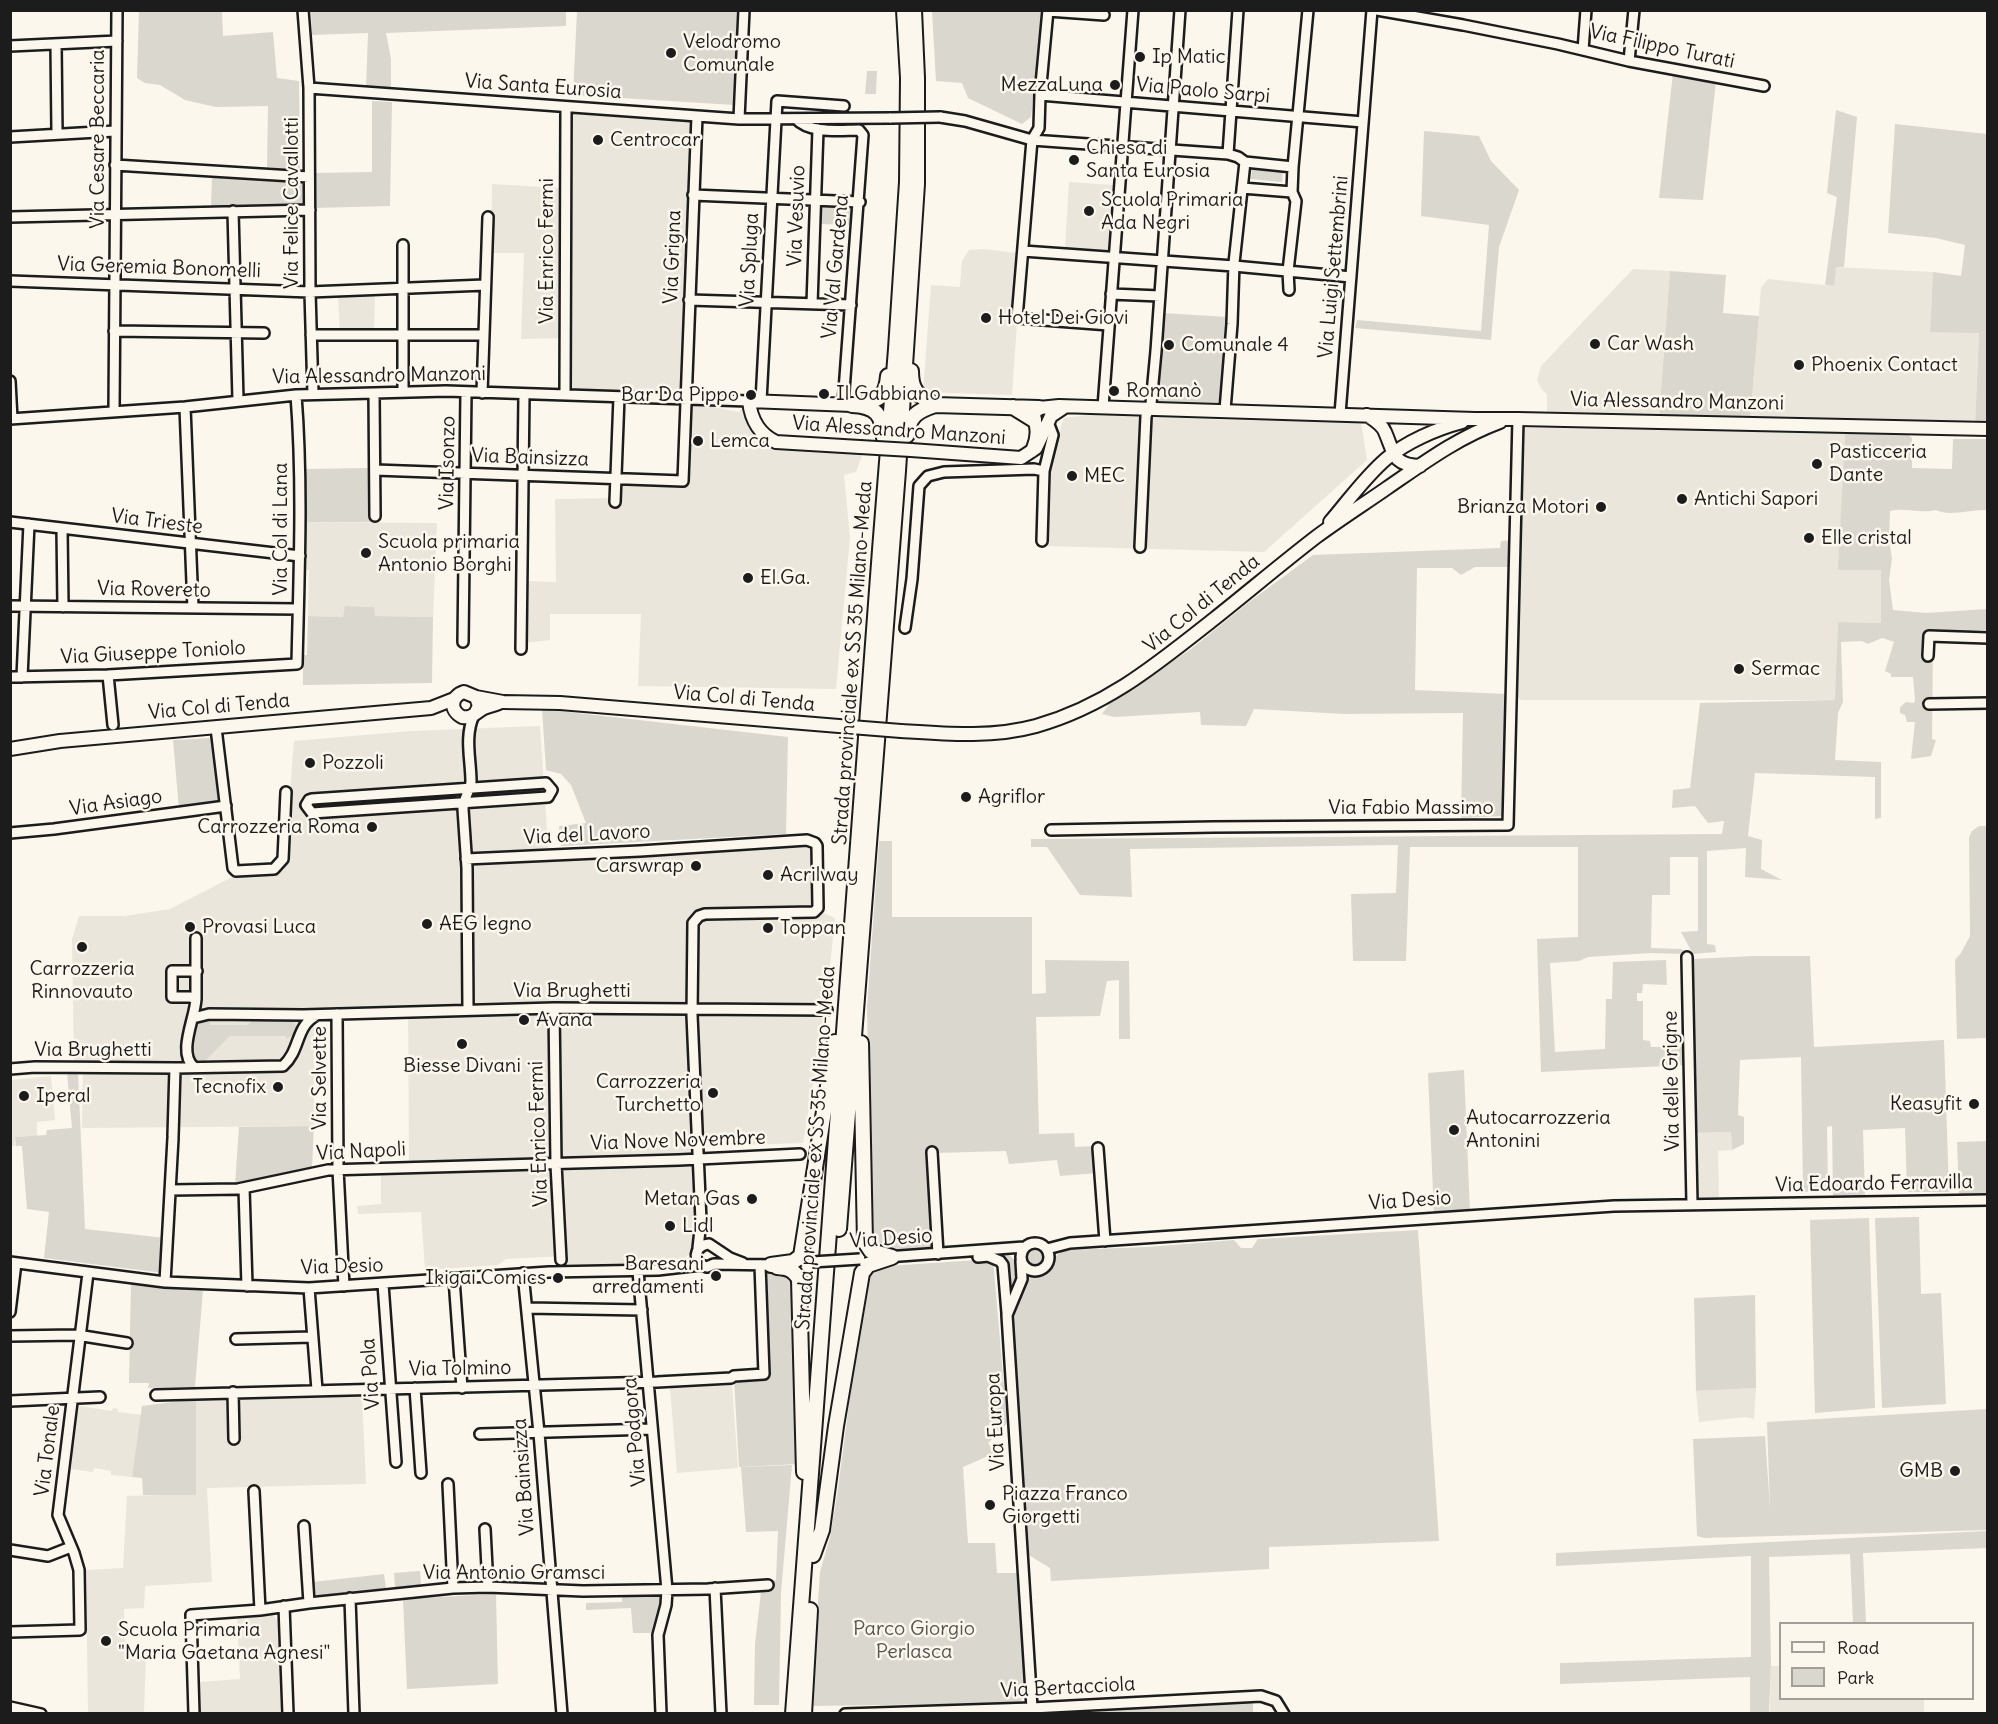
<!DOCTYPE html>
<html>
<head>
<meta charset="utf-8">
<style>
	body { margin:0 }
	#map { position:relative; width:1998px; height:1724px; overflow:hidden; background:#fbf7ec; font-family:Delius,sans-serif }
	canvas { display:block }
	.frame { position:absolute; inset:0; border:12px solid #1c1c1c; pointer-events:none }
	.legend { position:absolute; left:1779px; top:1622px; width:195px; height:78px; box-sizing:border-box; background:#fbf7ec; border:2px solid #a29f99; margin:0; padding:8px 10px; list-style:none; font-size:18px; color:#1c1c1c }
	.legend li { display:flex; align-items:center; gap:12px; height:30px }
	.legend b { width:30px; border:2px solid #a29f99 }
</style>
</head>
<body>
<div id="map">
<canvas width="1998" height="1724"></canvas>
<div class="frame"></div>
<ul class="legend">
<li><b style="height:8px;background:#fbf7ec"></b>Road</li>
<li><b style="height:16px;background:#dad7ce"></b>Park</li>
</ul>
</div>
<script>
const ctx = document.querySelector('canvas').getContext('2d');
ctx.lineJoin = 'round';
function fill(path, color) {
  ctx.fillStyle = color;
  ctx.fill(path, 'evenodd');
}
function stroke(path, color, width, dash) {
  ctx.strokeStyle = color;
  ctx.lineWidth = width;
  ctx.lineCap = dash ? 'butt' : 'round';
  ctx.setLineDash(dash || []);
  ctx.stroke(path);
}
function label(font, color, halo, rows, align = 'center') {
  ctx.font = font + ' Delius,sans-serif';
  ctx.lineWidth = 5;
  ctx.setLineDash([]);
  ctx.textBaseline = 'middle';
  ctx.strokeStyle = halo;
  ctx.fillStyle = color;
  for (const [text, x, y, turn = 0] of rows) {
    ctx.save();
    ctx.translate(x, y);
    ctx.rotate((+turn || 0) * Math.PI / 180);
    ctx.textAlign = isNaN(turn) ? turn : align;
    if (halo) ctx.strokeText(text, 0, 0);
    ctx.fillText(text, 0, 0);
    ctx.restore();
  }
}
fill(new Path2D(`
	M569,111L693,119L683,396L568,392Z
	M1069,182L1113,185L1108,249L1105,252L1065,248Z
	M492,184L561,188L562,338L521,339L524,253H491Z
	M984,249L1016,253L1012,322L1017,323L1012,395L923,392L931,285L960,287L962,261L969,250Z
	M1836,267L1933,272L1930,331L1979,332L1975,426L1750,420L1761,288L1768,279L1833,286Z
	M1633,269L1670,271L1659,417L1547,413V394L1542,390L1537,380L1541,366Z
	M375,295L374,332H340L338,296Z
	M744,405L758,436L764,444L863,453L856,472L844,475L850,538L836,689L638,686L641,614H550V640L525,643V581L556,582L555,499L611,498V504L619,505L620,484L686,483L689,406H709L739,412Z
	M1096,414L1224,420L1361,422L1367,460L1264,552L1046,546L1047,468L1064,418Z
	M1653,427L1706,430L1845,433L1839,569L1881,570V623L1838,622L1836,700H1521L1516,696L1524,428Z
	M306,522L437,523L433,617L374,616V607L346,606L343,617L308,616L309,570L305,569Z
	M540,726L549,860L813,845L814,909L835,918L825,1014L803,1143L692,1147L695,1248L685,1258L673,1263L608,1265L567,1264L565,1256L506,1259L498,1265L425,1270L421,1212L358,1214L357,1206L381,1204V1171L409,1170L408,1007L314,1011V1126L82,1128L83,1066L74,1063L72,939L79,916H125L170,909L234,876L284,870L294,741L411,731Z
	M51,1076L55,1120L37,1122V1136L15,1137V1146H11V1080Z
	M1731,1132L1732,1150L1718,1151L1719,1200H1694L1693,1133Z
	M732,1385L738,1468L677,1473L670,1388Z
	M1756,1388L1754,1419L1745,1417L1699,1422L1696,1391Z
	M362,1395L366,1484L207,1488L212,1582L145,1586L144,1608L124,1609L126,1652L146,1653L144,1713L88,1712L86,1570L123,1568L127,1496L196,1494V1399Z
	M79,1406L112,1411L113,1408L118,1409V1412L142,1415L132,1477L111,1475V1471L94,1468L93,1472L71,1469Z
	M272,1615L279,1621L283,1713H200L199,1682L240,1679L237,1619Z
	M1771,1666H1780V1698L1924,1699V1713H1770Z`), '#eae6dc');
fill(new Path2D(`
	M139,11H222L223,36L273,32L277,78L299,81L300,171L267,167L268,106L216,107L185,100L160,85L145,83L137,78Z
	M311,11H566V26L386,33L391,59V90L366,89L368,33L312,35Z
	M577,11H738L734,105L573,95Z
	M932,11H1042L1031,117L1022,124L968,98L962,83L936,81Z
	M867,71H877L876,94H865Z
	M1673,73L1716,81L1703,200L1659,198Z
	M372,101L392,102L390,206L314,208L313,173L372,172Z
	M1836,110L1857,117L1844,267H1836L1834,286L1825,285L1837,197L1827,193Z
	M1895,124L1987,134V427L1975,426L1979,333L1930,332L1933,272L1961,276L1965,245L1936,238L1888,233Z
	M1424,131L1479,136L1491,161L1519,190L1499,247L1491,340L1355,328L1357,320L1481,331L1489,225L1421,216Z
	M1252,167L1283,171L1282,182L1251,179Z
	M212,173L303,179L304,201L301,204L211,207Z
	M820,205L854,206L853,225L820,224Z
	M1670,271L1726,275L1723,313L1759,316L1750,420L1659,417Z
	M1163,313L1227,317L1221,405L1158,402Z
	M1845,433L1909,435L1912,438V468L1952,469L1953,439H1987V510C1971,509 1950,517 1936,510C1920,514 1905,507 1890,511L1889,540L1892,558L1889,580L1893,610L1926,613L1987,609V630L1933,633L1932,739L1936,740L1931,756L1911,759L1915,722H1907L1905,715L1900,713V707L1906,702L1914,703L1915,699L1913,677H1891V674L1885,671L1894,642L1882,638L1868,644L1862,641L1841,642L1843,702L1838,713L1835,760L1881,762V818L1875,819V777L1755,773L1748,836L1762,840L1761,869L1782,880L1745,877L1746,848L1707,851V944L1715,945L1716,952L1693,954L1681,932L1698,931V857H1670V895H1652L1651,948L1682,949L1685,954L1651,953L1588,957L1579,961L1550,963L1555,1052L1605,1049L1606,999H1612L1613,962L1666,960L1667,985L1643,984L1642,993H1637V1001H1643V1040L1650,1041L1651,1047H1686V1065L1541,1072L1537,939L1578,937V847H1410L1406,961H1353L1351,894L1396,893L1398,845L1130,849L1132,897L1080,895L1047,847H1031V839L1722,834L1724,821L1708,823L1695,806L1672,808L1673,790L1690,788L1700,703L1835,700L1838,622L1881,623V570H1838Z
	M369,468L372,522H306V469Z
	M1512,540L1509,567H1475L1461,575L1452,568H1417L1415,690L1507,694L1504,816L1461,818L1463,713L1345,714L1254,709L1246,726L1201,725L1200,712L1114,717L1102,714L1110,703L1191,649L1249,602L1313,555L1500,548L1501,541Z
	M345,606L374,607L375,616L433,617L432,683L303,685V655H307L308,616L343,617Z
	M542,709L788,737L786,834L561,846L559,826L586,823L571,785L561,774L546,770Z
	M210,738L220,804L179,810L173,740Z
	M1979,826H1988L1987,1038L1957,1039L1955,960L1961,953L1970,936L1969,837L1972,831Z
	M879,841H892V917H1032V994L1046,993L1045,960L1129,961L1130,1039H1119V980L1107,981L1100,1016L1036,1017L1039,1134L1074,1133L1075,1147L1095,1146L1098,1173L1060,1176L1057,1160L1009,1164L1006,1151L935,1153L934,1249C916,1250 882,1259 871,1240L867,1007Z
	M1753,956H1810L1814,1047L1944,1040L1949,1192H1907L1905,1128L1863,1130L1865,1198H1833L1832,1126L1827,1127L1828,1191L1803,1192L1801,1057L1740,1060L1738,1115L1744,1117V1144L1732,1150L1731,1132L1693,1133L1692,959Z
	M206,1019H210V1025H247L254,1019H289L295,1023C298,1032 294,1035 286,1039V1036H230L204,1062L193,1058L191,1049L196,1026Z
	M1464,1070L1470,1213L1434,1216L1428,1073Z
	M67,1073H78L85,1229L165,1238L163,1273L44,1258L49,1212L27,1209L22,1146H16L15,1137L46,1135L47,1130L72,1128Z
	M314,1126L312,1167L235,1185L239,1127Z
	M1987,1141V1194H1959L1957,1142Z
	M1919,1217L1921,1294L1941,1293L1946,1404L1882,1408L1875,1218Z
	M1869,1218L1875,1408L1815,1413L1810,1220Z
	M1418,1230L1439,1541L1269,1547V1569L1051,1581L1050,1568L1027,1554L1012,1313L1026,1279L1047,1270L1056,1256L1064,1250L1148,1247L1234,1240L1241,1248H1252L1258,1239Z
	M1025 1257a9 9 0 1 1 18 0a9 9 0 1 1-18 0Z
	M994,1253L1008,1254L1018,1263L1019,1273L1008,1300L1006,1268Z
	M993,1259L1007,1422L1003,1429L988,1443L995,1453L963,1467L968,1543H995L997,1573H1019L1026,1694L1021,1701L1016,1703L811,1706L820,1572L830,1537L837,1496L866,1275L873,1267Z
	M776,1271L784,1274L792,1283L798,1464L739,1467L734,1379L767,1376L763,1272Z
	M131,1284L203,1290L195,1387L148,1388L149,1383H129Z
	M1755,1295L1756,1388L1696,1391L1694,1298Z
	M196,1399V1495H143L142,1478L132,1477L142,1406Z
	M1987,1409V1530L1704,1538L1697,1536L1693,1439L1765,1436L1770,1508L1767,1422Z
	M792,1465L781,1593L779,1705H754L755,1644L761,1592H768V1581L776,1580L778,1531L746,1532L741,1467Z
	M1987,1531V1548L1863,1553L1866,1623H1853L1850,1554L1769,1557L1771,1665L1769,1713H1750V1677L1560,1684V1663L1751,1657V1556L1556,1566V1553Z
	M420,1571L421,1586L395,1588L394,1573Z
	M384,1574L386,1589L315,1597L313,1582Z
	M496,1594L498,1684L407,1689L403,1599Z
	M622,1597H662L653,1633H633L631,1608L586,1610V1603L622,1602Z
	M1253,1700V1713L1045,1714L1049,1712Z`), '#dad7ce');
const minor = new Path2D(`
	M303,10L309,88L310,292L313,394
	M1048,10L1040,95L1039,128L1032,140L1017,318L1109,325
	M1377,10L1463,25L1558,44L1629,61L1764,86
	M1048,11L1104,15
	M56,44L57,133
	M10,46L117,41
	M1583,50L1586,10
	M1629,61L1634,10
	M309,88L739,119L891,118
	M1040,95L1363,122
	M940,117L965,121L1032,140L1228,154L1238,157L1245,162
	M739,119L744,10
	M796,119C810,134 840,130 859,130L863,135L843,404
	M10,137L115,131
	M1228,154L1238,10
	M115,165L309,177
	M1242,188L1292,192
	M693,195L860,202
	M233,211L238,400
	M10,217L310,210
	M403,245V392
	M1023,251L1234,266L1351,277
	M10,281L310,292L485,285
	M1289,290L1288,271L1296,201L1292,192L1293,167L1308,10
	M1111,294L1160,296
	M689,300L851,305
	M812,304L818,129
	M114,331L264,333
	M311,335H484
	M10,381L12,419
	M374,393L375,516
	M482,393L488,217
	M565,395L566,107
	M761,401L777,101L844,106
	M185,407L193,608
	M1103,407L1133,10
	M1225,410L1232,324L1234,263L1245,162L1293,167
	M114,411L117,10
	M1340,414L1372,10
	M10,419L185,407L296,395L374,393L446,391L749,401
	M375,470L683,481L697,116
	M615,502L619,397
	M10,522L300,556
	M62,529L63,607
	M1042,541L1044,471L1053,435L1048,422
	M1140,547L1146,416L1151,404L1156,351L1180,10
	M10,606L298,609
	M905,628L912,579L919,486L928,476L944,472L1034,469L1044,471
	M463,642L466,392
	M521,649L524,394
	M1928,656L1929,636L1988,638
	M108,675L113,725
	M10,677L108,675L297,664C299,574 303,484 296,395
	M22,677L29,524
	M1929,704L1988,703
	M216,728L233,868L236,871L274,869L283,859L286,792
	M546,783L552,790L548,797L312,813L306,805L309,800L312,799Z
	M1051,830L1213,827L1508,825L1518,419
	M10,833L54,829L226,806
	M466,859L640,851L807,840L815,843L817,846L818,908L814,912L705,914L699,916L693,923L692,1015L701,1221L698,1248
	M196,938V999
	M1687,957L1692,1204
	M554,1008L556,1164L561,1260
	M468,1010L467,868L463,809C463,799 470,791 471,782C471,759 464,737 474,715
	M337,1014L338,1169L344,1286
	M193,1018L209,1014L303,1015L554,1008L827,1010
	M194,1067C177,1053 195,1019 196,999L190,997H172V971H197
	M10,1069L35,1067L175,1068L283,1066C301,1050 295,1026 317,1015
	M173,1136L175,1068
	M1098,1148L1105,1241
	M932,1152L938,1254
	M244,1188L247,1286
	M170,1190L238,1189L328,1170L679,1160L800,1154
	M1021 1257a14 14 0 1 1 28 0a14 14 0 1 1-28 0Z
	M1047,1249L1070,1243L1614,1206L1988,1200
	M886,1257L1024,1247
	M978,1257L988,1256L1000,1261L1003,1265L1007,1313
	M1021,1261L1022,1279L1007,1315L1032,1708
	M10,1262L165,1282L309,1288L549,1272L658,1270L701,1265L707,1267L714,1264L776,1265
	M701,1265C692,1256 697,1245 709,1244L730,1258L743,1263
	M638,1271L667,1590L666,1605L658,1635L661,1714
	M523,1273L539,1433L562,1714
	M454,1279L462,1388
	M165,1282L173,1138
	M383,1284L396,1462
	M309,1288L317,1390
	M527,1308L642,1310
	M10,1312L16,1263
	M10,1336L77,1335L127,1343
	M236,1339L312,1337
	M415,1388L421,1473
	M233,1392L234,1439
	M156,1395L657,1382L731,1378L734,1376L764,1374L760,1265
	M10,1401L100,1397
	M480,1434L652,1429
	M448,1484L453,1588
	M254,1491L260,1610
	M304,1526L309,1603
	M485,1529L488,1587
	M10,1550L48,1556L71,1547
	M715,1588L721,1714
	M350,1598L354,1714
	M284,1606L288,1714
	M10,1632L80,1630L79,1570L74,1553L58,1515L88,1273
	M10,1707L41,1714
	M194,1714L191,1615L260,1610L309,1603L453,1588L488,1587L583,1591L708,1589L768,1585
	M845,1714L1032,1708L1261,1696L1276,1701L1284,1714`);
const major = new Path2D(`
	M852,405L749,401C751,420 759,434 776,442L860,447
	M1367,415C1374,420 1382,424 1385,432C1394,452 1392,465 1420,466
	M911,450L1021,458L1036,448L1051,416L1063,408
	M1032,451C1035,443 1038,435 1036,426C1035,420 1033,418 1035,411L1039,408L1059,406L1475,419H1518L1988,429
	M1330,522C1348,501 1365,477 1386,459C1406,442 1436,429 1462,422
	M476,697L503,702L560,703L851,727
	M475,714L479,706L476,697L464,692C451,696 449,710 462,717C472,719 476,712 484,708C489,706 494,705 499,703
	M901,731C947,734 992,738 1036,726C1107,706 1157,664 1214,619C1248,592 1281,564 1316,537C1339,520 1364,504 1387,488C1425,462 1457,438 1500,422
	M10,749L60,741L431,708L454,699`);
const highway = new Path2D(`
	M911,371C911,392 918,395 935,405
	M852,405C876,406 883,415 884,438
	M858,405C878,399 886,399 888,376
	M1013,407L1034,420
	M907,435C909,416 917,411 935,405L1039,408
	M861,1043L865,1242L871,1251L892,1257
	M839,1229L898,471L917,184V78L914,10
	M771,1265L793,1262L801,1256L835,1042
	M777,1267C788,1268 793,1269 799,1279L804,1472
	M813,1555L822,1530L836,1426L862,1273L868,1265L892,1257
	M793,1714L880,550L896,349L907,182L908,78L904,10
	M804,1714L810,1610`);
stroke(minor, '#1c1c1c', 14);
stroke(major, '#1c1c1c', 16);
stroke(highway, '#1c1c1c', 18);
stroke(minor, '#fbf7ec', 9);
stroke(major, '#fbf7ec', 12);
stroke(highway, '#fbf7ec', 14);
const minorBridge = new Path2D(`
	M891,118L940,117
	M812,1262L860,1259`);
const majorBridge = new Path2D(`
	M860,447L911,450
	M851,727L901,731`);
stroke(minorBridge, '#1c1c1c', 14, []);
stroke(majorBridge, '#1c1c1c', 16, []);
stroke(minorBridge, '#fbf7ec', 9);
stroke(majorBridge, '#fbf7ec', 12);
for (const [x, y, r, color] of [
	[671,53,6,"#1c1c1c"],
	[1140,57,6,"#1c1c1c"],
	[1115,85,6,"#1c1c1c"],
	[598,140,6,"#1c1c1c"],
	[1074,160,6,"#1c1c1c"],
	[1089,211,6,"#1c1c1c"],
	[986,318,6,"#1c1c1c"],
	[1595,344,6,"#1c1c1c"],
	[1169,345,6,"#1c1c1c"],
	[1799,365,6,"#1c1c1c"],
	[1114,391,6,"#1c1c1c"],
	[824,394,6,"#1c1c1c"],
	[751,395,6,"#1c1c1c"],
	[698,441,6,"#1c1c1c"],
	[1817,464,6,"#1c1c1c"],
	[1072,476,6,"#1c1c1c"],
	[1682,499,6,"#1c1c1c"],
	[1601,507,6,"#1c1c1c"],
	[1809,538,6,"#1c1c1c"],
	[366,553,6,"#1c1c1c"],
	[748,578,6,"#1c1c1c"],
	[1739,669,6,"#1c1c1c"],
	[310,763,6,"#1c1c1c"],
	[966,797,6,"#1c1c1c"],
	[372,827,6,"#1c1c1c"],
	[696,866,6,"#1c1c1c"],
	[768,875,6,"#1c1c1c"],
	[427,924,6,"#1c1c1c"],
	[190,927,6,"#1c1c1c"],
	[768,928,6,"#1c1c1c"],
	[82,947,6,"#1c1c1c"],
	[524,1020,6,"#1c1c1c"],
	[462,1044,6,"#1c1c1c"],
	[278,1087,6,"#1c1c1c"],
	[713,1093,6,"#1c1c1c"],
	[24,1096,6,"#1c1c1c"],
	[1974,1104,6,"#1c1c1c"],
	[1454,1130,6,"#1c1c1c"],
	[752,1199,6,"#1c1c1c"],
	[670,1226,6,"#1c1c1c"],
	[716,1276,6,"#1c1c1c"],
	[558,1278,6,"#1c1c1c"],
	[1955,1471,6,"#1c1c1c"],
	[990,1505,6,"#1c1c1c"],
	[106,1641,6,"#1c1c1c"]
]) {
  const dot = new Path2D();
  dot.arc(x, y, r, 0, 2 * Math.PI);
  ctx.fillStyle = color;
  ctx.fill(dot);
  stroke(dot, '#fbf7ec', 2);
}
label('20px', '#1c1c1c', '#fbf7ec', [
	["Velodromo",683,42],
	["Comunale",683,65],
	["Ip Matic",1152,57],
	["MezzaLuna",1103,85,"right"],
	["Centrocar",610,140],
	["Chiesa di",1086,148],
	["Santa Eurosia",1086,171],
	["Scuola Primaria",1101,200],
	["Ada Negri",1101,223],
	["Hotel Dei Giovi",998,318],
	["Car Wash",1607,344],
	["Comunale 4",1181,345],
	["Phoenix Contact",1811,365],
	["Romanò",1126,391],
	["Il Gabbiano",836,394],
	["Bar Da Pippo",739,395,"right"],
	["Lemca",710,441],
	["Pasticceria",1829,452],
	["Dante",1829,475],
	["MEC",1084,476],
	["Antichi Sapori",1694,499],
	["Brianza Motori",1589,507,"right"],
	["Elle cristal",1821,538],
	["Scuola primaria",378,542],
	["Antonio Borghi",378,565],
	["El.Ga.",760,578],
	["Sermac",1751,669],
	["Pozzoli",322,763],
	["Agriflor",978,797],
	["Carrozzeria Roma",360,827,"right"],
	["Carswrap",684,866,"right"],
	["Acrilway",780,875],
	["AEG legno",439,924],
	["Provasi Luca",202,927],
	["Toppan",780,928],
	["Carrozzeria",82,969,"center"],
	["Rinnovauto",82,992,"center"],
	["Avana",536,1020],
	["Biesse Divani",462,1066,"center"],
	["Carrozzeria",701,1082,"right"],
	["Turchetto",701,1105,"right"],
	["Tecnofix",266,1087,"right"],
	["Iperal",36,1096],
	["Keasyfit",1962,1104,"right"],
	["Autocarrozzeria",1466,1118],
	["Antonini",1466,1141],
	["Metan Gas",740,1199,"right"],
	["Lidl",682,1226],
	["Baresani",704,1264,"right"],
	["arredamenti",704,1287,"right"],
	["Ikigai Comics",546,1278,"right"],
	["GMB",1943,1471,"right"],
	["Piazza Franco",1002,1494],
	["Giorgetti",1002,1517],
	["Scuola Primaria",118,1630],
	["\"Maria Gaetana Agnesi\"",118,1653]
], 'left');
label('20px', '#1c1c1c', '#fbf7ec', [
	["Via Filippo Turati",1662,47,12],
	["Via Santa Eurosia",543,87,4],
	["Via Paolo Sarpi",1203,91,5],
	["Via Cesare Beccaria",98,139,-90],
	["Via Felice Cavallotti",292,203,-90],
	["Via Vesuvio",797,216,-88],
	["Via Enrico Fermi",547,251,-90],
	["Via Grigna",673,257,-88],
	["Via Spluga",750,260,-87],
	["Via Val Gardena",836,267,-85],
	["Via Luigi Settembrini",1334,267,-85],
	["Via Geremia Bonomelli",159,268,2],
	["Via Alessandro Manzoni",379,376,-1],
	["Via Alessandro Manzoni",1677,402,1],
	["Via Alessandro Manzoni",899,431,4],
	["Via Bainsizza",530,458,2],
	["Via Isonzo",448,463,-89],
	["Via Trieste",157,522,7],
	["Via Col di Lana",281,529,-90],
	["Via Rovereto",154,590,1],
	["Via Col di Tenda",1202,604,-39],
	["Via Giuseppe Toniolo",153,653,-3],
	["Strada provinciale ex SS 35 Milano-Meda",853,663,-86],
	["Via Col di Tenda",744,699,5],
	["Via Col di Tenda",219,707,-5],
	["Via Asiago",116,803,-8],
	["Via Fabio Massimo",1411,808],
	["Via del Lavoro",587,835,-3],
	["Via Brughetti",572,991],
	["Via Brughetti",93,1050],
	["Via Selvette",320,1078,-90],
	["Via delle Grigne",1672,1081,-91],
	["Via Enrico Fermi",539,1134,-92],
	["Via Nove Novembre",678,1141,-2],
	["Strada provinciale ex SS 35 Milano-Meda",816,1148,-86],
	["Via Napoli",361,1152,-3],
	["Via Edoardo Ferravilla",1874,1184,-1],
	["Via Desio",1410,1201,-4],
	["Via Desio",891,1239,-4],
	["Via Desio",342,1267,-2],
	["Via Tolmino",460,1369,-1],
	["Via Pola",371,1374,-94],
	["Via Europa",996,1422,-93],
	["Via Podgora",635,1432,-95],
	["Via Tonale",48,1451,-83],
	["Via Bainsizza",524,1477,-94],
	["Via Antonio Gramsci",514,1573],
	["Via Bertacciola",1068,1688,-3]
]);
label('20px', '#555451', '#fbf7ec', [
	["Parco Giorgio",914,1629],
	["Perlasca",914,1652]
]);
</script>
</body>
</html>
